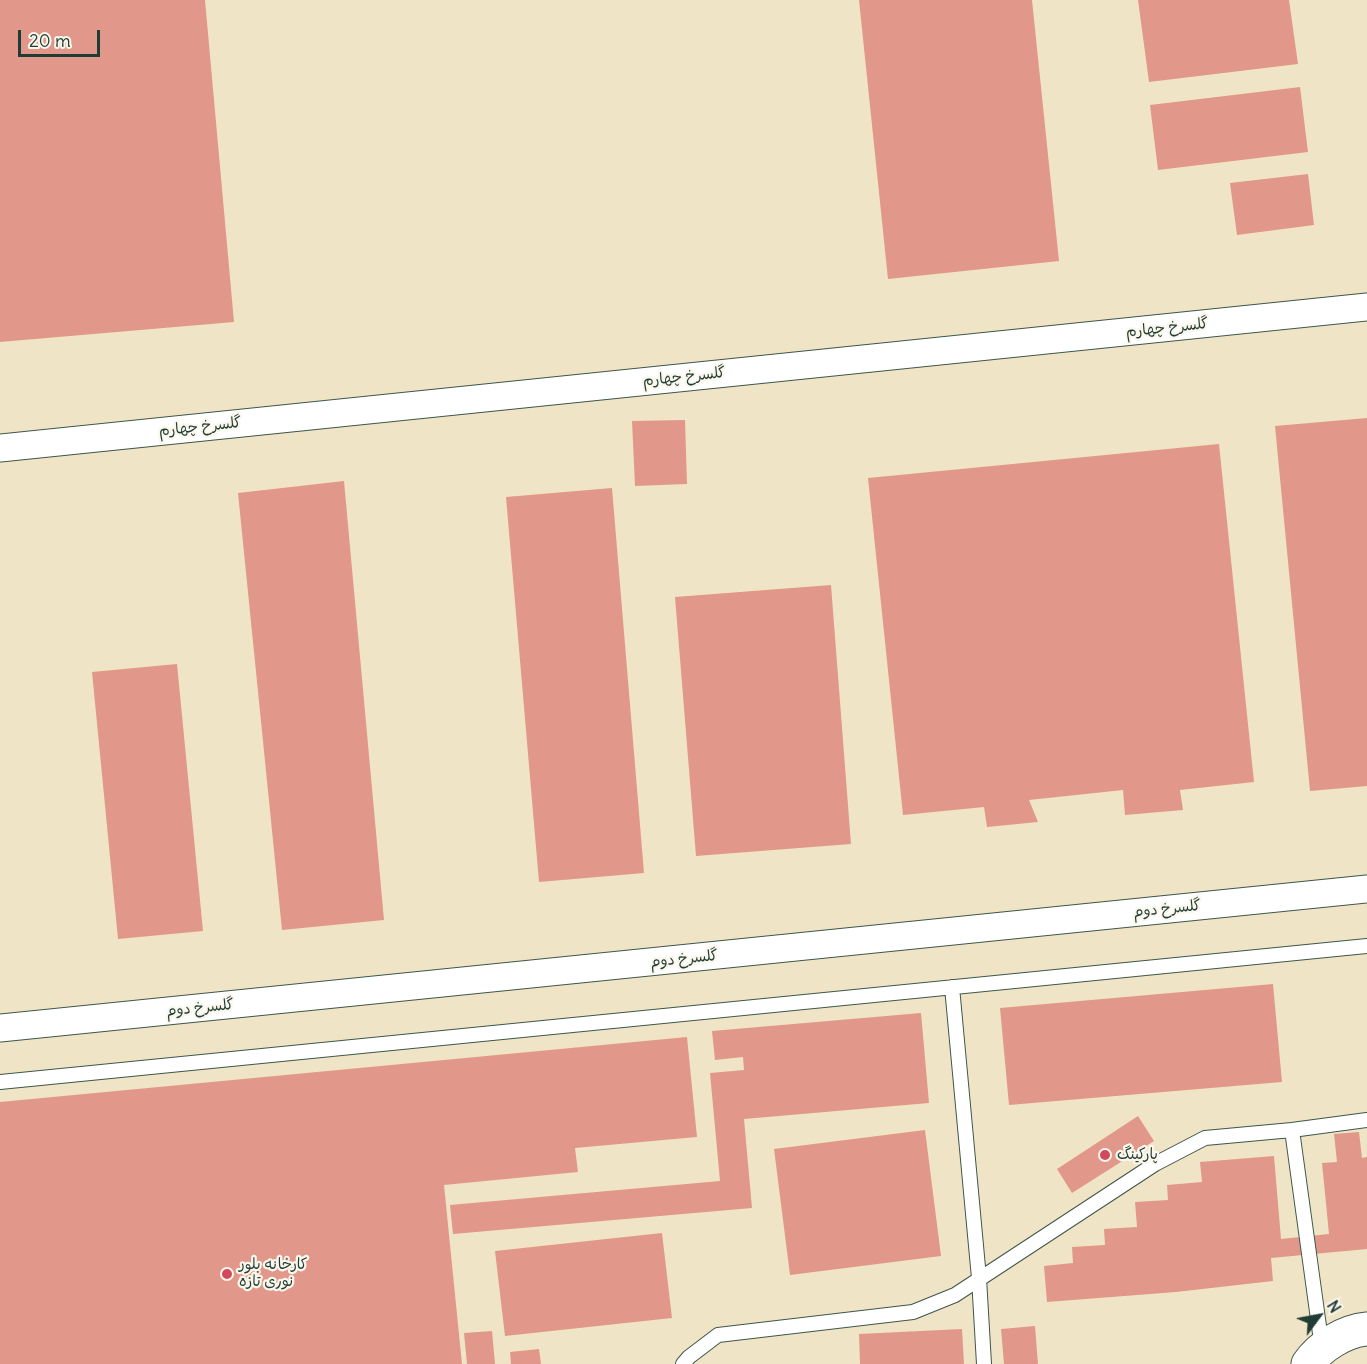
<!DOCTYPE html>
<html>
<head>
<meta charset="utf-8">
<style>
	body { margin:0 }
	#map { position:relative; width:1367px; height:1364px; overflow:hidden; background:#f0e4c6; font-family:Delius,sans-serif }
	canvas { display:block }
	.north { position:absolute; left:1289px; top:1286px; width:60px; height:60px; -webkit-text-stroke:4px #fbf7ec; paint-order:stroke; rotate:58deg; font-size:16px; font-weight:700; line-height:24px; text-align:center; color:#1f3d34 }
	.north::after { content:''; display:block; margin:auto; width:21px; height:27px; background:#1f3d34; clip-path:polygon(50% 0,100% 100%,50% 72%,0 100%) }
	.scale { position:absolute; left:18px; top:30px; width:82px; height:27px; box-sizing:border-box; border:3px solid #1f3d34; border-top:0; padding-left:8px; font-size:18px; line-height:21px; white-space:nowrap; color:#1f3d34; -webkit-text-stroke:4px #fbf7ec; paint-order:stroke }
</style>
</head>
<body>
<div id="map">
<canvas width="1367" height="1364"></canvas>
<div class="north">N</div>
<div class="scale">20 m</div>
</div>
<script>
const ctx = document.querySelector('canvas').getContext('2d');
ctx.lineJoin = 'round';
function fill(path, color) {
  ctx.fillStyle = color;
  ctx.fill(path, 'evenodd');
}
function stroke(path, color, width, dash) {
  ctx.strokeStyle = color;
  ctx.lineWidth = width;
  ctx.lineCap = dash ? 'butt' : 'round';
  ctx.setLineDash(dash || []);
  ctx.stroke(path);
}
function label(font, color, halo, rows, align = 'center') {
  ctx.font = font + ' Delius,"Playpen Sans Arabic",sans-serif';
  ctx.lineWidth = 4.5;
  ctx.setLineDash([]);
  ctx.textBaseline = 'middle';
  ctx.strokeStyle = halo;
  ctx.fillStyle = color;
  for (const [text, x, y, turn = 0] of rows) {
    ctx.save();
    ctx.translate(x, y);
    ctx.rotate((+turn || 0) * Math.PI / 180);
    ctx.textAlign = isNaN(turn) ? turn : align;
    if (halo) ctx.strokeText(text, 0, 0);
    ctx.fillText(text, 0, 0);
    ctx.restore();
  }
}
fill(new Path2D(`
	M0,0H205L234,322L0,342Z
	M859,0H1032L1059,261L888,279Z
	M1138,0H1289L1298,64L1149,82Z
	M1300,87L1308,152L1158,170L1150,105Z
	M1308,174L1314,225L1237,235L1230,183Z
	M1367,418V786L1310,791L1275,426Z
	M685,420L687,484L635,486L632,421Z
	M1219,444L1254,782L1180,790L1183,810L1125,815L1123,790L1029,800L1038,822L987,827L984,807L903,815L868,478Z
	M344,481L384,920L282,930L238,493Z
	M612,488L644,873L539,882L506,497Z
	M831,585L851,844L696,856L675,597Z
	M177,664L203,931L118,939L92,672Z
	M1273,984L1282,1082L1009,1105L1000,1008Z
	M921,1013L929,1103L744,1119L752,1208L453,1234L450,1205L720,1181L710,1073L744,1070L743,1057L715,1060L712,1031Z
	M687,1037L697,1137L575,1148L578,1172L444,1185L462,1364H0V1102Z
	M1138,1116L1154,1141L1072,1193L1057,1169Z
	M925,1130L941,1256L790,1275L774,1149Z
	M1359,1132L1362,1158L1367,1157V1249L1271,1258L1273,1281L1176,1292L1047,1302L1044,1266L1073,1263L1072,1247L1105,1245L1104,1229L1137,1227L1135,1202L1168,1200L1167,1185L1202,1182L1200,1162L1274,1156L1281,1239L1329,1234L1322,1163L1337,1162L1334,1134Z
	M662,1233L672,1318L505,1336L495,1251Z
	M1035,1326L1038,1364H1004L1001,1329Z
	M962,1329L964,1364H860L859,1334Z
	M492,1331L495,1364H467L464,1333Z
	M539,1349L541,1364H511L510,1352Z`), '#e1988a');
const service = new Path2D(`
	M952,987L979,1278L984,1364
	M0,1082L1367,946
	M1292,1130L1322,1348
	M683,1364L689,1357L718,1335L913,1312L955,1295L1155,1164L1205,1138L1292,1130L1367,1120`);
const minor = new Path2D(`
	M0,448L1367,307
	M0,1028L1367,889`);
const tertiary = new Path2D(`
	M1308,1364C1320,1346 1345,1331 1367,1329`);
stroke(service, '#3e564a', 16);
stroke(minor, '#3e564a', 29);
stroke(tertiary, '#3e564a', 35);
stroke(service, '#fff', 14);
stroke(minor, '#fff', 27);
stroke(tertiary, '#fff', 33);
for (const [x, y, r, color] of [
	[1105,1155,6,"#d1495b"],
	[227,1274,6,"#d1495b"]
]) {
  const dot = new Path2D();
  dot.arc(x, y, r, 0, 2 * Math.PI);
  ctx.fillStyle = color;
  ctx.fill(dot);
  stroke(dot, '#fbf7ec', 2);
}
label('15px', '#1f3d34', '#fbf7ec', [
	["گلسرخ چهارم",1167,328,-6],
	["گلسرخ چهارم",684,377,-6],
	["گلسرخ چهارم",200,427,-6],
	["گلسرخ دوم",1167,909,-6],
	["گلسرخ دوم",684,959,-6],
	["گلسرخ دوم",200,1008,-6]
]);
label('15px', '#1f3d34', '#fbf7ec', [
	["پارکینگ",1117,1155],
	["کارخانه بلور",239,1265],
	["نوری تازه",239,1282]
], 'left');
</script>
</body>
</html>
